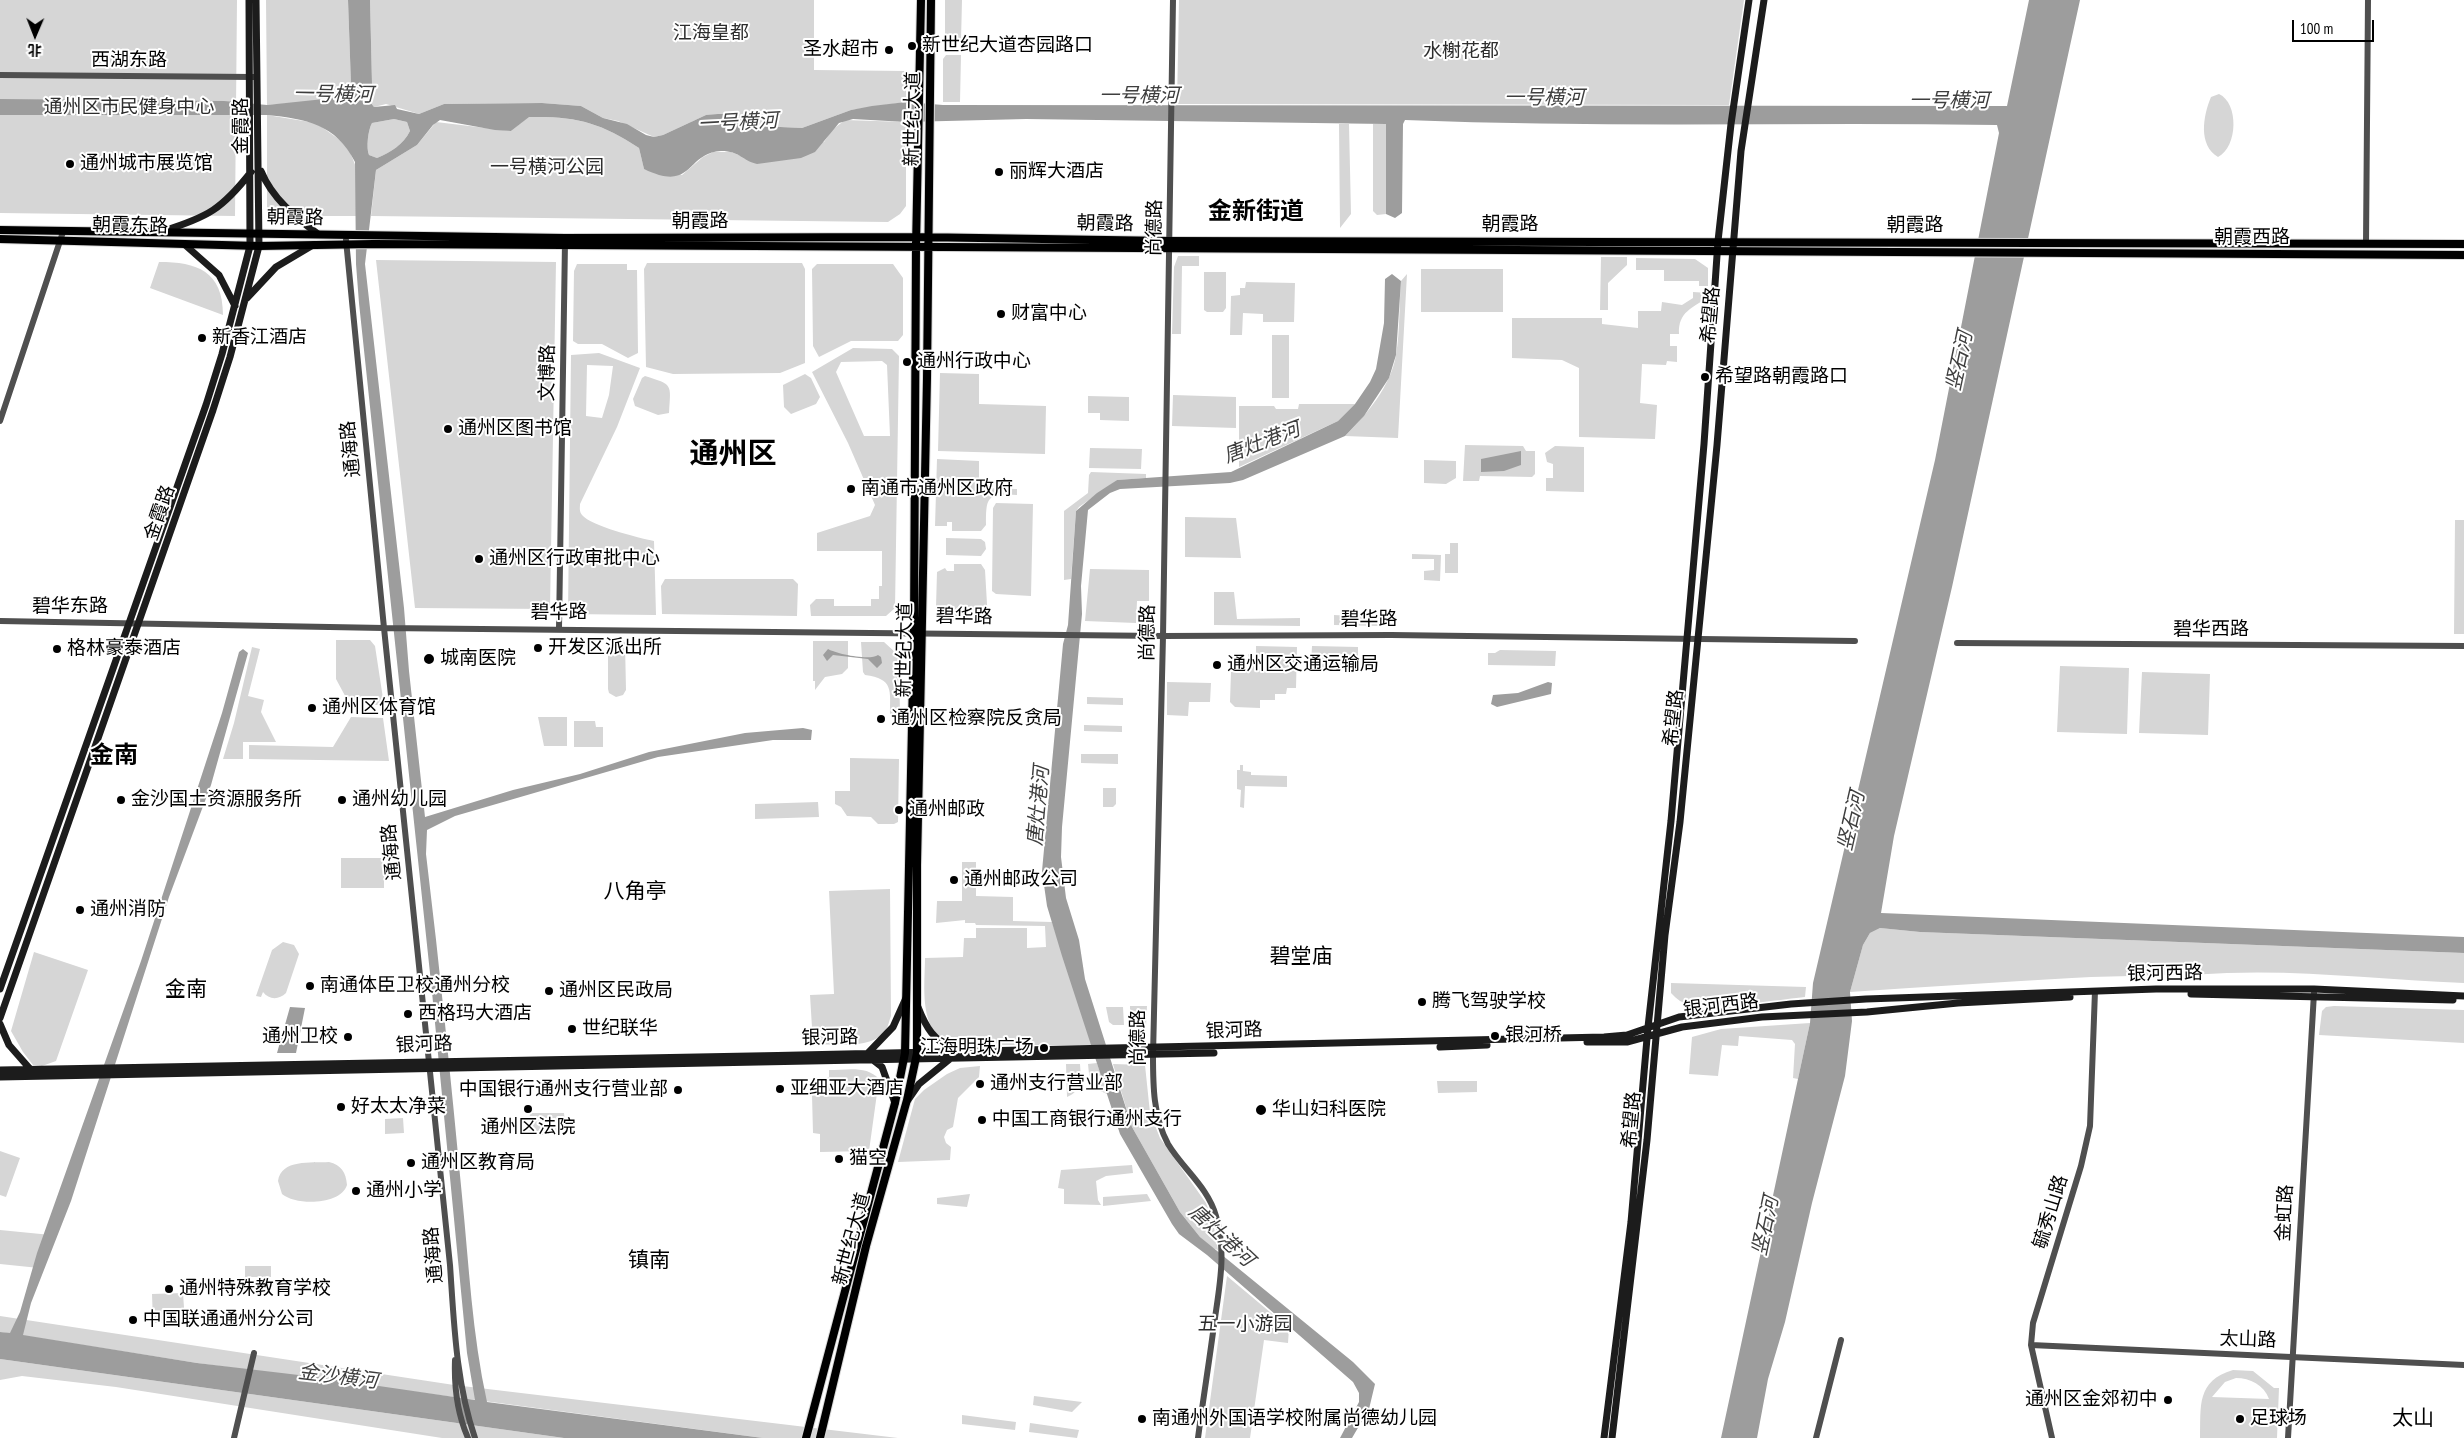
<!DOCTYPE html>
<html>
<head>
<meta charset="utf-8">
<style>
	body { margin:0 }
	#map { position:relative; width:2464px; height:1438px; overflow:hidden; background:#fff; font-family:"PT Sans Narrow","Noto Sans SC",sans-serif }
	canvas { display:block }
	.north { position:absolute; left:10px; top:10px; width:50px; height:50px; -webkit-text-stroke:4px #fff; paint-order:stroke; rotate:181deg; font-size:14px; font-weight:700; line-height:20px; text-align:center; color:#000 }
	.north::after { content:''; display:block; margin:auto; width:18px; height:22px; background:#000; clip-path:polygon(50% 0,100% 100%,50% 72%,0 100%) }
	.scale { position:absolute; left:2292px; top:20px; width:82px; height:22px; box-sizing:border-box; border:2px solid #000; border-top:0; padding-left:6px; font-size:15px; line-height:18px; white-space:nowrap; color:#000; -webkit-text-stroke:4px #fff; paint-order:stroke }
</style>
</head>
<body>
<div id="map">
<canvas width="2464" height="1438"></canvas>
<div class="north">北</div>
<div class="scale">100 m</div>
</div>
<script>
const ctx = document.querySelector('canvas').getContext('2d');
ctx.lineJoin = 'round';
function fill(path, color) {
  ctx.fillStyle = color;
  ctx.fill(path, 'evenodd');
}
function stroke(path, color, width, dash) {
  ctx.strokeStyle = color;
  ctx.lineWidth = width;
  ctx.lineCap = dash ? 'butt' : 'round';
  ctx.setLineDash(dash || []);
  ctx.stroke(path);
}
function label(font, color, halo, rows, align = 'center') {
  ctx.font = font + ' "PT Sans Narrow","Noto Sans SC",sans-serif';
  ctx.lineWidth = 4;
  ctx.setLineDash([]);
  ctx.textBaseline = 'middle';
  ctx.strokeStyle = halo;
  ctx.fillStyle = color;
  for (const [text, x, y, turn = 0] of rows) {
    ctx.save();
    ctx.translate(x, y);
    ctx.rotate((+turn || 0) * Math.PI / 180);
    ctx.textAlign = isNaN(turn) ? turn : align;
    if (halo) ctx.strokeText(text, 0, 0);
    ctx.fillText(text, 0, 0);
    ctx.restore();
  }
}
fill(new Path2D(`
	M0,0H237L235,216L0,213Z
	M266,0H348L351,85L349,94L336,100L267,105Z
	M370,0H814V70L906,71V102L851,110L802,128L758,126L729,114L706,115L663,135L654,137L618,121L603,118L581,106L542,103L444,104L419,114L386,104L374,107L367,98L372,84Z
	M945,0H962L961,41L948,40L945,36Z
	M1179,0H1744L1729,105L1177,104Z
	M946,55H961L960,102H943V59Z
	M2219,94C2239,103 2238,147 2218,157C2198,145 2203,116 2211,97Z
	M267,115L316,123L340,140L349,149L357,170V216H267Z
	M528,117C575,116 600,122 639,148L644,169L682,175L703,157L713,152H731L744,157L824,142L832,130L845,120L906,122V206L900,214L888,222L371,216L376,170L417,145L436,122L511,131Z
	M394,119L407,122L410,131C403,145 391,152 377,158L369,155C366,148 368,130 372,123Z
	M1339,124H1349L1351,214L1340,228Z
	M1373,124H1387L1386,214L1377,215L1373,211Z
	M1178,256H1199V266H1182L1181,334H1172L1174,267Z
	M1601,257H1627V265L1608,283V310H1600Z
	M1636,258L1695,259L1708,268V286H1699V281H1664V270H1636Z
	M376,260L556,262L550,609L415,608Z
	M159,262C197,262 223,271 223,315L150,288Z
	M647,263H802L805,269V363L780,373L673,374L646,367L644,269Z
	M577,264H627V270H637L638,353L628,358L602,344H578L573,341L574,271Z
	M817,264H893L903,278V335L898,341H851L819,357L813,346L812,269Z
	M1421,269H1503V312H1421Z
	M1204,272H1226V308L1223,312H1207L1204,310Z
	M1407,274L1398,438L1345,436C1367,414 1391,386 1396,355C1400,331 1399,305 1401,281Z
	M1246,282L1295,283L1294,322H1263V314L1243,313L1242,335H1230L1231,296L1240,295V288H1245Z
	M1693,292L1709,293V297C1692,308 1678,312 1679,334H1670V346H1677V362L1667,361L1666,365L1642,364L1640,403L1657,405L1655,439L1579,437V368L1562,360L1512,358V318H1602V324L1638,328V311H1661L1662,302L1682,305L1693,298Z
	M1272,335H1289V398H1272Z
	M853,348L892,349L899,356L895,608L886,616H811L810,605L816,599H834V606H871V599H879V586H882V551H817V533L870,516L875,505L848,443L812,372ZM882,361L887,365L890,436H864L836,372L841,362Z
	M599,353L640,368L617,427L580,504C580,508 579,511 582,515C591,526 639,538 654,541L656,615L568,614L571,355ZM587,365L613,366L609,395L602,418L586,416Z
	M940,373L979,374V404L1046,406L1045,454L938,451Z
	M805,374L811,378L820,397L816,404L791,414L784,407L783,385Z
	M645,376C673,385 671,383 669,413L658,415L635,406L633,399L642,378Z
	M1173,395L1236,397V428L1172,426Z
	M1088,396L1129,397V421L1100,420V413H1088Z
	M1299,404H1355L1338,421L1239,467V406H1274L1276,409H1298Z
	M1465,445L1523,446L1526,451H1535V474L1532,477L1480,476L1479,481H1463Z
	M1555,446L1584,447V492L1546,491V478H1553V464L1547,462L1545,453Z
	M1090,448L1142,449L1141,469L1089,468Z
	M937,459L979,461V488L1017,489V495C987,494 986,496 986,525L981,531H952V522H947V526H935Z
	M1424,460L1456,461V478L1446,484L1424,483Z
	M1091,472L1146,474V478L1117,480L1079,507L1076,511L1071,579L1064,580V511L1088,493L1089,475Z
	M996,503L1033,504L1031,596L996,594L992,591L993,508Z
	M1185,517L1236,518L1241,558L1185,557Z
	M2455,520H2464V634H2454Z
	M946,538L981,539L985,542L986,549L981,556L946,555Z
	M1450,543H1458V573H1445V554H1450Z
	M1412,554L1441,555L1440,581L1424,580V571L1434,570V559H1412Z
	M954,564H981L985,570L988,621H948L936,607L937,572L945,568L947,571H954Z
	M1090,569L1149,570V601H1137L1136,623L1085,621Z
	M665,579H793L798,584L797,616L662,614L661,586Z
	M1214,592H1234L1237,619L1300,618V626L1214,625Z
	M1334,615L1385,618L1384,626L1334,625Z
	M622,638L625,643L626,690L623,695L616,697L609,693L608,689V642L611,639Z
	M336,640H370L375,646L384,705H350L336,679Z
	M813,641H848V668L842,674L825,677L815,690V681H813Z
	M861,642H884L896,653L899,661L900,715H890C890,690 894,679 865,675L863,672Z
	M1256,646L1297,647L1296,688H1287L1286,694H1275V700H1260V708L1235,707L1230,702L1231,672H1248V654H1256Z
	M1312,646L1358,647V668L1311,667Z
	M252,647L260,649L248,696L264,700L261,712L276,742H243V759H223L234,723Z
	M1500,650L1556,651L1555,666L1488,665V653H1495Z
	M2060,666L2129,668L2127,734L2057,732Z
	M2142,672L2210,674L2208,735L2139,733Z
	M1167,682L1211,683L1210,702H1189L1188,716L1167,715Z
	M1087,697L1123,698V705L1087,704Z
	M351,717L383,718L389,761L249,759V745L333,747Z
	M538,717H567V746H544Z
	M574,721H595L596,727H603V747H574Z
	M1084,725L1122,726V732L1084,731Z
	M1081,754H1118V764L1081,763Z
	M850,758L899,759L898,822L894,824H878L871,817L847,816L841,807L835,804V791H850Z
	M1240,765H1243V771L1251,772V775L1287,776V787L1245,786L1244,808L1240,807L1241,790L1237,789V770H1240Z
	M1103,788H1116V804L1113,807H1103Z
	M818,802L819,817L755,819V804Z
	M341,858H384V888H341Z
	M962,862H976V896L1013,897V921L1052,922L1093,1045H956C917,1037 925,986 925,958L963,957L964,938H976V928H1027V948L1046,947L1045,926L976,925L975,923H965V920L936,923L937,901H962Z
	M890,889L891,1016C889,1021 888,1028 885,1031C871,1050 834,1044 813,1044L810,995L834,994L829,891Z
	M1880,928L1920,932L2464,953V983C2385,980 2306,970 2227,973C2175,976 2123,975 2072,978C1998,982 1924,987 1850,992L1863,945L1870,933Z
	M283,942L294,945L299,954L286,993C279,1000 269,1000 263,992L261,997L256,996L272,950Z
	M34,952L88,970L56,1061L42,1066L33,1065L23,1052L11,1031Z
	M1671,983L1806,987L1805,997C1775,1000 1706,1012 1680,1001C1677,999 1674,996 1671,993Z
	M1130,1006H1147L1146,1026H1130Z
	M2334,1006L2464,1010V1043L2319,1035L2322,1011L2326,1007Z
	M1106,1007H1123L1124,1025H1113L1109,1022Z
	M1810,1023L1798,1079L1793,1078L1795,1044L1792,1040L1739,1036L1738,1046L1722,1045L1718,1076L1689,1074L1692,1037L1721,1029Z
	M1097,1063L1107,1094C1089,1086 1090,1083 1088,1064Z
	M1066,1064H1080C1081,1078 1082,1091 1067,1097Z
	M1113,1064L1145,1065L1150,1113L1160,1138L1206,1203L1213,1222L1218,1250L1212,1248L1200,1237L1180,1212L1132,1127Z
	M980,1066L979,1077L958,1098L953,1127L947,1130L944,1137L946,1143L951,1147L950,1160L898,1162L915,1099L924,1090L947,1074L960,1068Z
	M829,1070C846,1070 867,1065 879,1079L869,1151L820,1152V1134L813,1133L812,1095H816V1082L812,1077H829Z
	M1437,1081H1477V1092L1438,1093Z
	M530,1113H564L566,1133L528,1136Z
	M403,1118L404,1133L385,1134V1119Z
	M0,1151L20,1158L6,1197L0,1195Z
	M329,1162C341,1165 346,1172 347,1185C341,1205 296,1206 282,1194L278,1181C281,1159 311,1163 329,1162Z
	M1132,1165L1133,1173L1106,1176L1096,1181L1098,1200L1101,1205L1064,1204V1189L1058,1188L1061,1170Z
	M970,1194L967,1207L937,1204V1198Z
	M1147,1194L1151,1201L1103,1206V1197Z
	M0,1230L51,1235L39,1268L0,1264Z
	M245,1266H271V1277H245Z
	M1227,1276L1289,1328L1288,1343L1264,1340L1250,1438H1205Z
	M183,1293L185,1322L153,1323L152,1294Z
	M0,1316L454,1385L898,1438H763L197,1363L0,1332Z
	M0,1359L564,1438H442L116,1387L22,1376L0,1380Z
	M2233,1370L2253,1371L2274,1388H2279L2277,1438H2200C2201,1406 2196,1381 2233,1370ZM2236,1378C2250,1378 2264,1385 2269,1399L2212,1397L2225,1382Z
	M1034,1396L1082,1402L1072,1412L1033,1405Z
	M962,1415L1016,1422L1015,1430L962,1424Z
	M1030,1423L1079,1430L1077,1438L1029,1432Z`), '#d6d6d6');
fill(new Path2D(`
	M348,0H370L372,84L367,98L374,107L395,105L397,109L419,114L444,104L542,103L581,106L603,118L627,124L646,135L654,137L663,135L706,115L718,114H729L758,126L802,128L851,110L872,106L906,102L943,105L2007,106L2029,0H2080L1952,587L1894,836L1881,913L2464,937V953L1920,932L1880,928L1870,933L1863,945L1850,992L1852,1021L1845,1076L1812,1203L1785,1322L1768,1379L1757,1438H1721L1810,1023L1813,983L1935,460L1999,133L1997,125C1799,122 1602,128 1405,120L1403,124L1402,213L1395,218L1386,214V124L1026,119L906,122L853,119L839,123L815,152L801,158L757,164C743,161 740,151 721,151C685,153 694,193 644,169L639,148C600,122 575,116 529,117L511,131L495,130L440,120L433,125L417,145L376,170L365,264L404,608L409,671L425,817L513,790L580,774L649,752L745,733L803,728L812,730L811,740H773L658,757L455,816L427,830L426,854C440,968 451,1082 462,1196C469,1265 472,1334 487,1402L763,1438H564L0,1359V1332L10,1333L20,1312L37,1253L141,961L222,713L239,652L243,649L248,653L211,785L169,897L71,1201L31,1303L23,1335L197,1363L324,1378L475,1400L467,1353L432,992L359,303L356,264L355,162C336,124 306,119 267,115H0V99L224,101L267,105L343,97L349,94L351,85ZM394,119L407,122L410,131C403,145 391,152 377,158L369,155C366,148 368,130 372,123Z
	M1392,274L1401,281L1396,355L1389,378L1364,416L1345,436L1243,480L1230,483L1120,489L1110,493L1088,510L1081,586L1082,614L1062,827L1061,857L1066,898L1079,940L1085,979L1132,1127L1180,1212L1200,1237L1353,1362L1375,1384L1369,1409L1352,1438H1340L1359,1402V1393L1353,1382L1207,1255L1179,1234L1172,1224L1120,1134L1062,956L1047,906L1042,871L1063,644L1068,625L1076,511L1097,493L1117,480L1231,472L1338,421L1355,404L1370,382L1376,369L1384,323L1385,279Z
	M1521,451V465L1504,471L1481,472V459Z
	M828,649C837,654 870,661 878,655L881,657L882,663L877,668L868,659L833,655L827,661L823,655Z
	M1548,682L1552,683L1551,694L1497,707L1491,704L1493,695L1518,693Z
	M290,1007L305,1008L296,1053H277Z`), '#9d9d9d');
const primary = new Path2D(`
	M0,230L565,238L916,237L1170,241L2464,244
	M0,239L259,246L373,244L2464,255
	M806,1438L895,1103L905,1053L914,631L916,247L921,0
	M820,1438L866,1246L907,1100L917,1053V865L927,378L931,0`);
stroke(primary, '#dbdbdb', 10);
stroke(new Path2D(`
	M1173,0L1163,636L1153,1055C1153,1085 1153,1116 1168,1144C1183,1169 1208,1187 1216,1216C1227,1253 1219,1288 1214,1325C1209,1363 1203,1400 1198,1438
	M0,75L254,77
	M346,240L384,628L450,1265C454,1323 456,1383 475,1438
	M2366,243L2368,0
	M0,421L63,232
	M0,621L384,628L1163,636L1391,635L1855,641
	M559,628L565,242
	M1957,643L2464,646
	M2031,1345L2464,1365
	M455,1360C454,1388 457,1413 468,1438
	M234,1438L254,1353
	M1816,1438L1841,1340
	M2052,1438L2031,1345L2033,1323L2081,1166L2090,1126L2095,991
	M2288,1438L2314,993`), '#4f4f4f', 6);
stroke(new Path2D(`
	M261,171C272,198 295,217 318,234
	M163,231C208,217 222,209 251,172
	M184,244L219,275L235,306
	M247,298L276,267L313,245
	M0,989L206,405L222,354L250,246L249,0
	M2191,994L2453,1000
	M918,1007C927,1030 933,1038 954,1051
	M0,1018L213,410L230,357L259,246L256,0
	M0,1024L9,1045L31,1070
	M1587,1042H1627L1682,1027L1762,1017L1867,1012L1958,1003L2070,997
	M1440,1047L1487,1045
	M868,1053L893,1027L906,998
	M873,1060L882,1067L895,1103
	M0,1070C535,1058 1069,1053 1604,1037L1627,1035L1679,1017L1791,1004L1866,999L2156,989H2314L2464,996
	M0,1077L1214,1053
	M908,1100L919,1084L951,1058
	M1604,1438L1631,1222L1648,1027L1671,821L1704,444L1718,241L1731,124L1749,0
	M1612,1438L1647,1140L1665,935L1680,822L1717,445L1741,151L1764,0`), '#1c1c1c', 7);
stroke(primary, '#000', 8);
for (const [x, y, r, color] of [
	[912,46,5,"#000"],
	[889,50,5,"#000"],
	[70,164,5,"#000"],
	[999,172,5,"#000"],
	[1001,314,5,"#000"],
	[202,338,5,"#000"],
	[907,362,5,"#000"],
	[1705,377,5,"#000"],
	[448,429,5,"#000"],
	[851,489,5,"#000"],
	[479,559,5,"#000"],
	[538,648,5,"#000"],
	[57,649,5,"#000"],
	[429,659,6,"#000"],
	[1217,665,5,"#000"],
	[312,708,5,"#000"],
	[881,719,5,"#000"],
	[121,800,5,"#000"],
	[342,800,5,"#000"],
	[899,810,5,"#000"],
	[954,880,5,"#000"],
	[80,910,5,"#000"],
	[310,986,5,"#000"],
	[549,991,5,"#000"],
	[1422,1002,5,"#000"],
	[408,1014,5,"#000"],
	[572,1029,5,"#000"],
	[1495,1036,5,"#000"],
	[348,1037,5,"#000"],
	[1044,1048,5,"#000"],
	[980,1084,5,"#000"],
	[780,1089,5,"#000"],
	[678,1090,5,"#000"],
	[341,1107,5,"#000"],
	[528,1109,5,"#000"],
	[1261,1110,6,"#000"],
	[982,1120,5,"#000"],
	[839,1159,5,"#000"],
	[411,1163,5,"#000"],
	[356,1191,5,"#000"],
	[169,1289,5,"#000"],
	[133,1320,5,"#000"],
	[2168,1400,5,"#000"],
	[1142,1419,5,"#000"],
	[2240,1419,5,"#000"]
]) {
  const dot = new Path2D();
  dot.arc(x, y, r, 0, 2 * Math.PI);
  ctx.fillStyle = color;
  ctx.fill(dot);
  stroke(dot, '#fff', 2);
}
label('19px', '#2d2d2d', '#fff', [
	["江海皇都",711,34],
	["水榭花都",1461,52],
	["通州区市民健身中心",129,108],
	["一号横河公园",547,168],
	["五一小游园",1245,1325]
]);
label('19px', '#000', '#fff', [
	["新世纪大道杏园路口",922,46],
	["圣水超市",879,50,"right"],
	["通州城市展览馆",80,164],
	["丽辉大酒店",1009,172],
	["财富中心",1011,314],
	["新香江酒店",212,338],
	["通州行政中心",917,362],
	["希望路朝霞路口",1715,377],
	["通州区图书馆",458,429],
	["南通市通州区政府",861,489],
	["通州区行政审批中心",489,559],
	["开发区派出所",548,648],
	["格林豪泰酒店",67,649],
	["城南医院",440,659],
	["通州区交通运输局",1227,665],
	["通州区体育馆",322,708],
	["通州区检察院反贪局",891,719],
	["金沙国土资源服务所",131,800],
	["通州幼儿园",352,800],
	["通州邮政",909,810],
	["通州邮政公司",964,880],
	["通州消防",90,910],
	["南通体臣卫校通州分校",320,986],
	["通州区民政局",559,991],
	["腾飞驾驶学校",1432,1002],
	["西格玛大酒店",418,1014],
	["世纪联华",582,1029],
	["银河桥",1505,1036],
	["通州卫校",338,1037,"right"],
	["江海明珠广场",1034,1048,"right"],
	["通州支行营业部",990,1084],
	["亚细亚大酒店",790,1089],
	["中国银行通州支行营业部",668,1090,"right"],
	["好太太净菜",351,1107],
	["华山妇科医院",1272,1110],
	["中国工商银行通州支行",992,1120],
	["通州区法院",528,1128,"center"],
	["猫空",849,1159],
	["通州区教育局",421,1163],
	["通州小学",366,1191],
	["通州特殊教育学校",179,1289],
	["中国联通通州分公司",143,1320],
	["通州区金郊初中",2158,1400,"right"],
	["南通州外国语学校附属尚德幼儿园",1152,1419],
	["足球场",2250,1419]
], 'left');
label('19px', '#000', '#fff', [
	["西湖东路",129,61],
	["新世纪大道",913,119,-89],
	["金霞路",242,126,-90],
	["朝霞路",295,218,1],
	["朝霞路",700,222],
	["朝霞路",1105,224,1],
	["朝霞路",1510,225],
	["朝霞东路",130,226,1],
	["朝霞路",1915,226],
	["尚德路",1155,228,-89],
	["朝霞西路",2252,238],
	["希望路",1711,315,-85],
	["文博路",548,373,-89],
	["通海路",351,449,-96],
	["金霞路",160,513,-71],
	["碧华东路",70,607],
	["碧华路",559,613],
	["碧华路",964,617,1],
	["碧华路",1369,620],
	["碧华西路",2211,630],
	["尚德路",1148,633,-89],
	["新世纪大道",905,650,-89],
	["希望路",1674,718,-84],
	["通海路",392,852,-96],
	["银河西路",2165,974,-1],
	["银河西路",1721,1006,-7],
	["银河路",1234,1031,-2],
	["银河路",830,1038,-1],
	["尚德路",1139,1038,-90],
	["银河路",424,1045,-2],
	["希望路",1632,1120,-85],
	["毓秀山路",2051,1212,-73],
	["金虹路",2285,1213,-87],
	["新世纪大道",852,1239,-75],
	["通海路",434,1255,-95],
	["太山路",2248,1340,2]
]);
label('italic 20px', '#3e3e3e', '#fff', [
	["一号横河",333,95,1],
	["一号横河",1139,96],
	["一号横河",1544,98],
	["一号横河",1949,101],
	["一号横河",738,123,-3],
	["竖石河",1960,361,-78],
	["唐灶港河",1262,443,-21],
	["唐灶港河",1039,806,-85],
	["竖石河",1852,821,-77],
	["竖石河",1766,1226,-78],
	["唐灶港河",1221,1236,43],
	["金沙横河",338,1377,7]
]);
label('21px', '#000', '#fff', [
	["八角亭",635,892],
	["碧堂庙",1301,957],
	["金南",186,990],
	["镇南",649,1261],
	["太山",2413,1419]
]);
label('bold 24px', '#000', '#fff', [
	["金新街道",1256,212],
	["金南",114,756]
]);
label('bold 29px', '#000', '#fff', [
	["通州区",733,455]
]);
</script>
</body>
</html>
